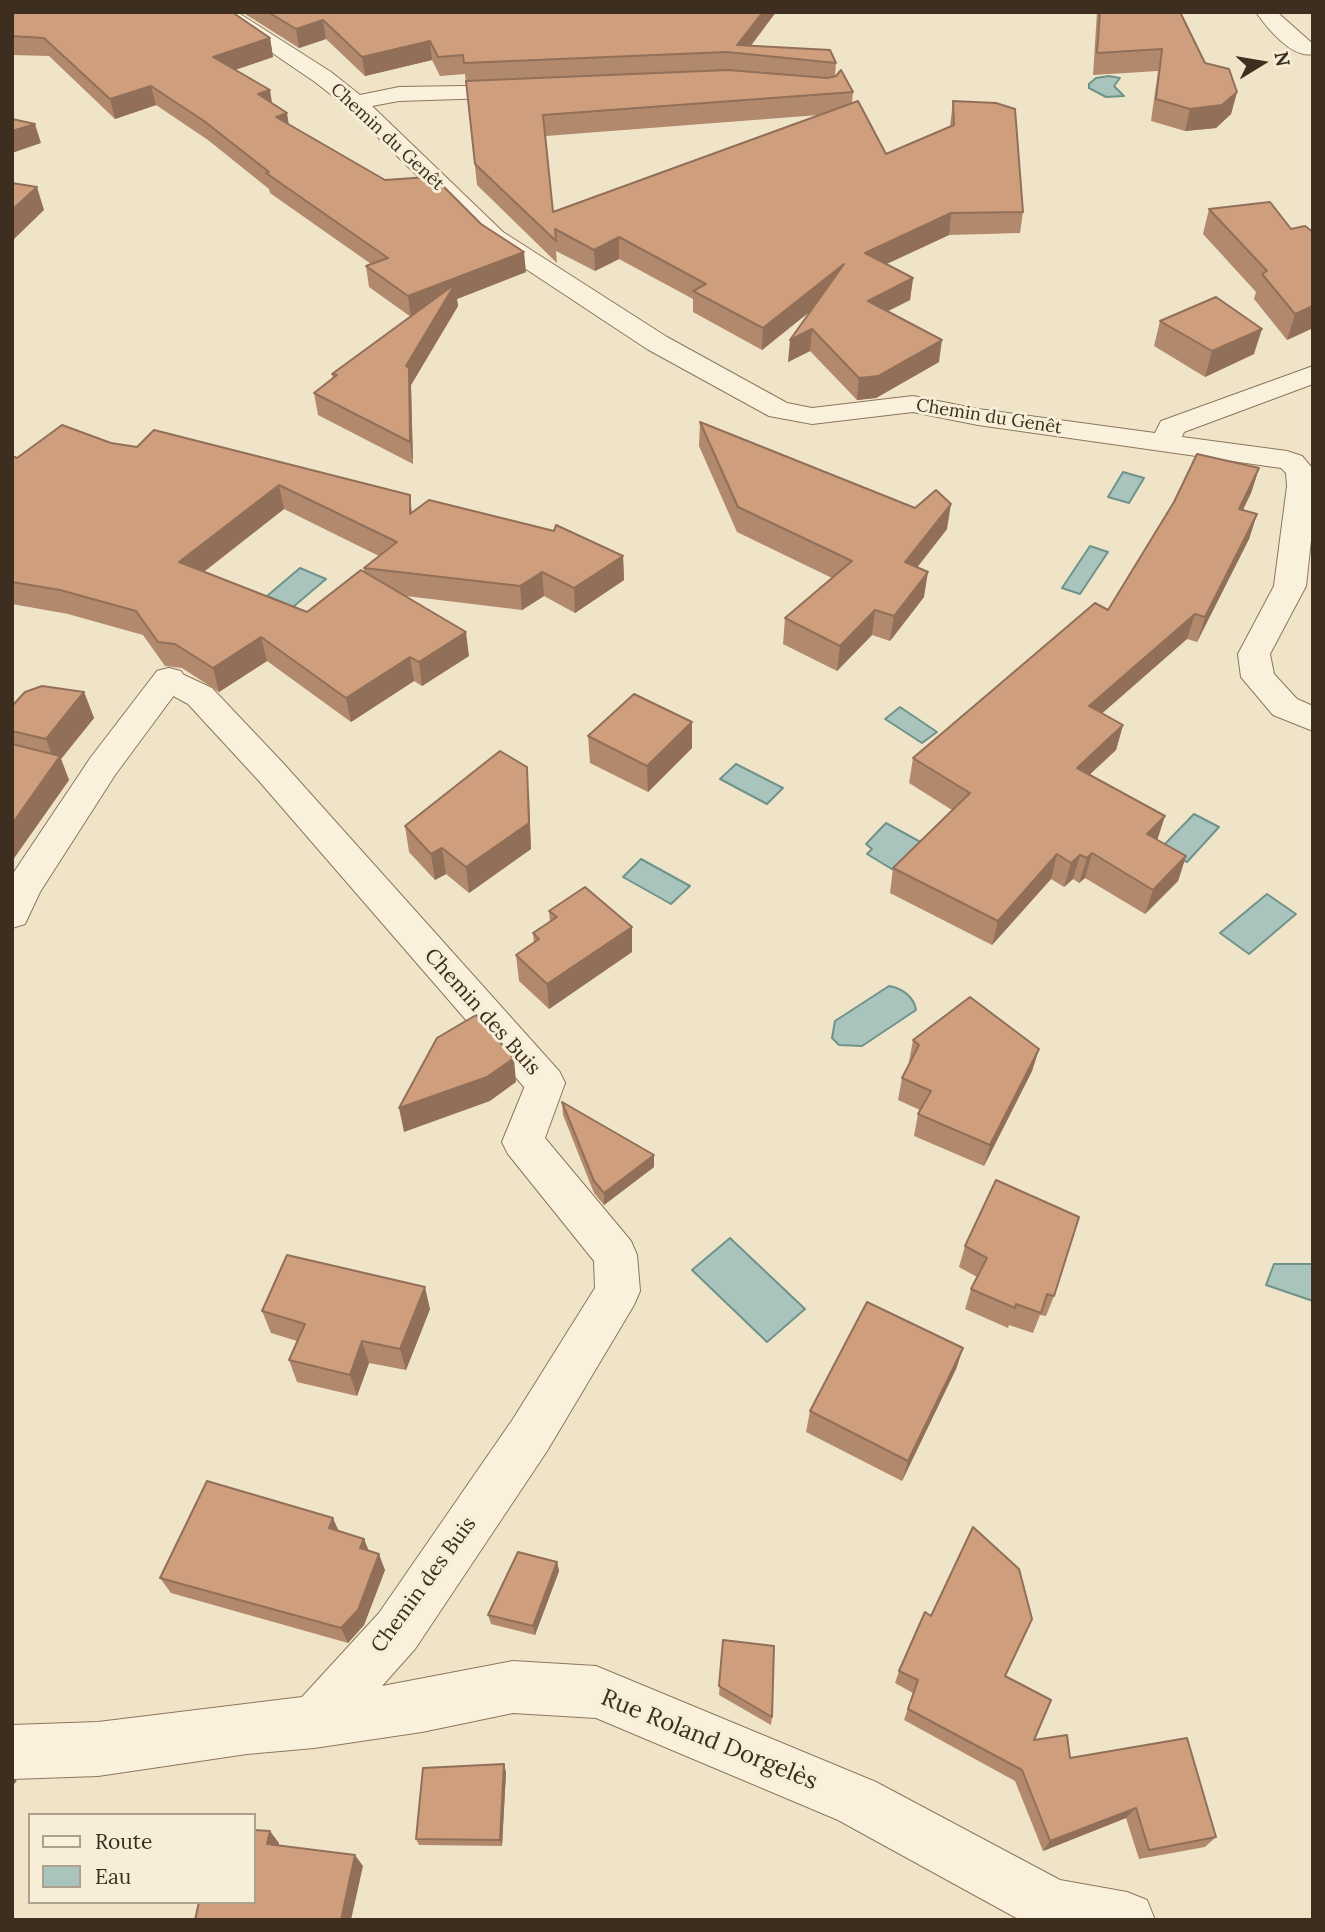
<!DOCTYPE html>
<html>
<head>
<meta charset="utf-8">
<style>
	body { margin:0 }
	#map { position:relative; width:1325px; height:1932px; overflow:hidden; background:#f0e4c8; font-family:Lora,serif }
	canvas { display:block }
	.frame { position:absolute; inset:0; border:14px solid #3d2e20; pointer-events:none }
	.legend { position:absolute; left:28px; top:1813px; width:228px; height:91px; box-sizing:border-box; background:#f7eed8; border:2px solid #ada18e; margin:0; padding:9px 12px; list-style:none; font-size:21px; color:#3d2e20 }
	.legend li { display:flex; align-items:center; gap:14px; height:35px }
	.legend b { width:35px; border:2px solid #ada18e }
	.north { position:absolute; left:1227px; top:28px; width:70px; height:70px; -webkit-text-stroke:5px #f7eed8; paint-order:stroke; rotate:79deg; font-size:19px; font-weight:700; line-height:28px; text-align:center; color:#3d2e20 }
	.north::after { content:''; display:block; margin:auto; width:24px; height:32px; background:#3d2e20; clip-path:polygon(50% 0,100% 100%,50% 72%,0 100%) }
</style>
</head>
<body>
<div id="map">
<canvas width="1325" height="1932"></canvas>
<div class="frame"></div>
<ul class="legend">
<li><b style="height:9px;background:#faf1dc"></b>Route</li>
<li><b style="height:19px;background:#a9c4bc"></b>Eau</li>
</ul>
<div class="north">N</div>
</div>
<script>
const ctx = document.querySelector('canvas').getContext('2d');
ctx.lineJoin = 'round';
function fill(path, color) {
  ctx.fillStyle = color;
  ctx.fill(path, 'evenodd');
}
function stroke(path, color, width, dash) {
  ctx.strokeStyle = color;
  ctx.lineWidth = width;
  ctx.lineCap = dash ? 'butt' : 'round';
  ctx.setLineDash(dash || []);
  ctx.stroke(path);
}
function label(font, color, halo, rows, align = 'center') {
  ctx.font = font + ' Lora,serif';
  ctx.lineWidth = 6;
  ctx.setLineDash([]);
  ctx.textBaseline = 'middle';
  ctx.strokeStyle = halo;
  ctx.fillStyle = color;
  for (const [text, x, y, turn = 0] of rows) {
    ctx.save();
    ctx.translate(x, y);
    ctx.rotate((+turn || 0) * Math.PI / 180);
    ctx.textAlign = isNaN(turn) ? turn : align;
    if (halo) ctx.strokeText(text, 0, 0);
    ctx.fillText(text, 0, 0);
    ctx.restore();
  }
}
const water = new Path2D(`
	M1109,76L1120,78L1114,86L1124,96L1106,97L1089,88V84L1096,78Z
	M1123,472L1144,478L1129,503L1108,497Z
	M1090,546L1108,552L1080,594L1062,588Z
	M300,568L326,579L293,607L267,596Z
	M900,707L937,732L922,743L885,719Z
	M736,764L783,788L767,804L720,779Z
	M1194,814L1219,827L1187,862L1161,848Z
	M886,823L944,855L900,874L867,854L872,849L866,844Z
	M641,859L690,886L671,904L623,877Z
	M1267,894L1296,914L1249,954L1220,933Z
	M889,986C902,988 914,997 916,1010L862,1046L839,1045L832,1038L835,1021Z
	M730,1238L805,1309L767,1342L692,1270Z
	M1274,1264H1313V1301L1266,1285Z`);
fill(water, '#a9c4bc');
stroke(water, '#6f938a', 2);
const pedestrian = new Path2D(`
	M169,668L212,688L283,763L559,1071L565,1083L559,1095L545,1100L531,1095L259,781L188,704L157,687L152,679L157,671Z`);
const minor = new Path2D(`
	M212,12H237L331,72L360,95L399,87L528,85L531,90L528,95L520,97L399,101L372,106L503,232L667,337L787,403L812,408L913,396L978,409L1155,433L1161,421L1313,366V384L1184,432L1182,437L1287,451L1302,456L1313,469V522L1306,586L1270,654L1274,674L1297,699L1313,706V731L1273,715L1241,677L1238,654L1274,586L1287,486L1286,473L1281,468L978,425L913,412L812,424L769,416L647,349L485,242L348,108L315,82Z
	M1256,12H1277L1313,44V54C1292,59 1267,28 1256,12Z
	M169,668L181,671L186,679L115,775L40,892L25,924L12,928V875L91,757L157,671Z
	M545,1066L559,1071L565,1083L545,1138L631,1241L637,1255L640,1291L634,1305L547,1451L415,1649L382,1686L513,1661L596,1666L876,1782L1060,1880L1127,1892L1147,1900L1155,1920H1020L838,1820L596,1718L513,1713L422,1732L314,1748L247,1754L98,1776L12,1779V1725L98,1722L302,1697L379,1613L513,1419L595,1288L594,1261L508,1154L502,1142L531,1071Z`);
stroke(pedestrian, '#8d765c', 2);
stroke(minor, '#8d765c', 2);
fill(pedestrian, '#faf1dc');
fill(minor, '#faf1dc');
fill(new Path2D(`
	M12,12L270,38L273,57L235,70L272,103L289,124L526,272L457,299L458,306L411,385L413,464L318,415L314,393L333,379L332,374L411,317L369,287L366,266L371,264L270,193L269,189L208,140L156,105L115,119L49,56L12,55Z
	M242,12H776L751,46L836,63L835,76L853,92L852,103L886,154L950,126L953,101L1023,212L1020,233L949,235L886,264L913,278L910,300L888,311L939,362L876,398L857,400L810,351L788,362L810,311L762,350L693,312V299L619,259L595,271L556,251L557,263L477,185L465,74L440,76L432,60L365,76L326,39L299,48ZM819,115L553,212L546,136Z
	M1097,12H1180L1205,63L1237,92L1231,114L1216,128L1185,131L1151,121L1158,71L1093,75Z
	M1209,209L1291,229L1313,328L1287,340L1254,299L1256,292L1203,234Z
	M1160,321L1254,354L1205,377L1154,346Z
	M700,422L947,529L917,567L924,597L890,641L872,635L837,671L783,644L785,618L832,578L737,532L699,446Z
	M111,443L410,495L412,512L623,556L624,580L575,613L544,596L522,610L406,596L469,656L422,686L414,681L351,722L267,661L219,692L182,668L165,666L143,635L68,614L12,604V456L17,458ZM284,509L379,556L364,568V572L307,612L204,572Z
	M1259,468L1251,493L1243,510L1257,514L1249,539L1197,642L1187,639L1102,713L1123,725L1116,750L1089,775L1157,840L1186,856L1178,881L1145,914L1085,878L1079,883L1073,879L1064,887L1051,879L992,945L890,893L893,868L952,810L909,783L913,758L1108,610Z
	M84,692L94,718L61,759L69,780L12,861V706Z
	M588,736L692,748L648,792L590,763Z
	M529,793L531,849L469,893L446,874L435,880L409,852L405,826Z
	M549,911L632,927V952L549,1009L519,981L516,955L534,943L533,933L550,922Z
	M913,1040L1039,1049L1032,1071L984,1166L914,1136L918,1114L920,1110L898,1100L902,1078L910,1063L909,1062Z
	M562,1102L654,1155V1167L604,1205L594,1193L563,1115Z
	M965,1246L1054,1296L1046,1316L1040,1315L1033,1333L1009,1325L1008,1328L965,1309L971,1289L977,1277L959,1267Z
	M430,1309L406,1370L369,1363L357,1396L297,1382L289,1360L297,1341L271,1333L262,1311Z
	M963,1348L956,1369L902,1481L806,1432L810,1411Z
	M338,1531L364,1539L369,1551L385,1570L364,1625L348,1643L171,1593L160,1578Z
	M557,1562L559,1571L535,1635L491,1624L488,1615Z
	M723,1640L772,1717L771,1725L719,1695Z
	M899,1671L1005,1676L1034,1740L1070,1758L1216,1837L1205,1847L1139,1859L1126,1818L1043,1851L1015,1781L904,1720L913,1693L895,1683Z
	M506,1772L502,1846L419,1845L416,1839Z`), '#b2896c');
fill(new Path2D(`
	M763,12H776L744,54L737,45Z
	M323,20L326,39L299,48L296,29Z
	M270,38L273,57L217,76L213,57Z
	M430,41L432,60L365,76L362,57Z
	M151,86L156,105L115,119L110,99Z
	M270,90L273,109L258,94Z
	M1237,92L1231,114L1216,128L1185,131L1190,109Z
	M287,113L290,132L276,117Z
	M35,124L41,143L12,153V131Z
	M37,187L44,210L12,241V210Z
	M951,213L949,235L863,275L865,253Z
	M619,237V259L595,271L594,250Z
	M524,252L526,272L457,299L458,306L411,385L413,464L410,442L406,366L411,317L408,296Z
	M844,264L842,286L762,350L763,328Z
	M913,278L910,300L866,322L868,301Z
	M1313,306V328L1287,340L1295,314Z
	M812,329L810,351L788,362L790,340Z
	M1262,329L1254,354L1205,377L1212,351Z
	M942,340L939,362L876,398L857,400L859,378Z
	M1259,468L1251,493L1231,534L1239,509Z
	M279,485L284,509L185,586L179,562Z
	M951,504L947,529L902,587L905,562Z
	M1257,514L1249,539L1197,642L1205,617Z
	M623,556L624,580L575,613L574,588Z
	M542,572L544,596L522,610L520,586Z
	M928,572L924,597L890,641L894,616Z
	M875,610L872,635L837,671L840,646Z
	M1195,614L1187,639L1082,731L1089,706Z
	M466,632L469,656L422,686L419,662Z
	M261,637L267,661L219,692L213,668Z
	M410,657L414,681L351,722L346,698Z
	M84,692L94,718L61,759L69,780L12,861V824L55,763L46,739Z
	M692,722V748L648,792L647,766Z
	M1123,725L1116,750L1070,793L1077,768Z
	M527,767L531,849L469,893L466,867Z
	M1165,816L1157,841L1147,834Z
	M442,848L446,874L435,880L431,854Z
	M1092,853L1085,878L1079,883L1087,858Z
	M1057,854L1051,879L992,945L998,921Z
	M1080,855L1073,879L1064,887L1071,863Z
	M1186,856L1178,881L1145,914L1153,890Z
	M632,927V952L549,1009L547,984Z
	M1039,1049L1032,1071L984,1166L990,1145Z
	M514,1058L516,1082L490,1101L404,1132L399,1108Z
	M654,1155V1167L604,1205V1193Z
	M425,1287L430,1309L406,1370L400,1349Z
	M362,1341L369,1363L357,1396L350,1375Z
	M963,1348L956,1369L902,1481L908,1461Z
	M333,1518L340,1534L329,1528Z
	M364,1539L370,1555L360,1548Z
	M379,1554L385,1570L364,1625L348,1643L341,1628Z
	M557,1562L559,1571L535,1635L533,1626Z
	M504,1764L506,1772L502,1846L500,1840Z
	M12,1778L17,1781L12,1786Z
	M1136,1808L1126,1818L1043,1851L1050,1841Z
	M270,1831L279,1843L277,1856L267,1844Z
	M355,1855L363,1866L351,1920H341Z`), '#916f58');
const building = new Path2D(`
	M12,12H232L270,38L213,57L270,90L258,94L287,113L276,117L385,180L428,177L440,183L481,224L524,252L408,296L366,266L388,258L266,173L269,172L204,121L151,86L110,99L44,38L12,36Z
	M268,12H763L737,45L830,50L836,63L727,52L464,63L463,55L438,57L430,41L362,57L323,20L296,29Z
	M1100,12H1180L1205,63L1229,69L1237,92L1222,105L1190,109L1156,99L1162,49L1097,53Z
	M728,70L827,78L836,76L841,70L853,92L543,115L553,212L858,101L886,154L954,125L953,101L996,103L1015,109L1023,212L951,213L865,253L913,278L868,301L942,340L878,376L859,378L812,329L790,340L844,264L763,328L693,291L706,284L619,237L594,250L555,229L556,241L475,164L466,81Z
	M12,119L35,124L12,131Z
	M12,183L37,187L12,210Z
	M1270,202L1291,229L1305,226L1313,232V306L1295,314L1262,274L1267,271L1209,209Z
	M455,284L406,366L409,368L410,442L314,393L337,375L332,374Z
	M1216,297L1262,329L1212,351L1160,321Z
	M700,422L915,508L936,490L951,504L905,562L928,572L894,616L875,610L840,646L785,618L852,561L738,507Z
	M62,425L111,443L137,447L154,430L410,495V514L429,500L554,531L556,525L623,556L574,588L542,572L520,586L364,568L397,542L279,485L179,562L307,612L361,570L466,632L419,662L410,657L346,698L261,637L213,668L175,644L158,642L136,611L60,590L12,582V456L17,458Z
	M1197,454L1259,468L1239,509L1257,514L1205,617L1195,614L1089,706L1123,725L1077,768L1165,816L1147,834L1186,856L1153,890L1092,853L1087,858L1080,855L1071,863L1057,854L998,921L893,868L970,793L913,758L1095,603L1108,610L1174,502Z
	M42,686L84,692L46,739L12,731V706L25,692Z
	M634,694L692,722L647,766L588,736Z
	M12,744L60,756L12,824Z
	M500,751L527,767L529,823L466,867L442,848L431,854L405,826Z
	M585,887L632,927L547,984L516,955L539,939L533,933L557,917L549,911Z
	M970,997L1039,1049L990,1145L918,1114L931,1091L902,1078L919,1045L913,1040Z
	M476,1015L514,1058L487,1077L399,1108L437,1038Z
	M562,1102L654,1155L604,1193L594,1181Z
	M996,1180L1079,1217L1054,1296L1047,1294L1041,1313L1016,1304L1015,1308L971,1289L987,1258L965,1246Z
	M287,1255L425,1287L400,1349L362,1341L350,1375L289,1360L305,1324L262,1311Z
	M867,1302L963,1348L908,1461L810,1411Z
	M207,1481L333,1518L329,1528L364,1539L360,1548L379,1554L358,1610L341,1628L160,1578Z
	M973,1527L1019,1569L1032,1619L1005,1676L1051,1700L1034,1740L1067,1735L1070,1758L1187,1738L1216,1837L1149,1850L1136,1808L1050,1841L1022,1770L908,1709L918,1680L899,1671L925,1612L931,1616Z
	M518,1552L557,1562L533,1626L488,1615Z
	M723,1640L774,1646L772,1717L719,1686Z
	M504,1764L500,1840L416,1839L423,1768Z
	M254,1830L270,1831L267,1844L355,1855L341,1920H195L199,1902H254Z`);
fill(building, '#cf9f7d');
stroke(building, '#916f58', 2);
label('18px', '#3d2e20', '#f7eed8', [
	["Chemin du Genêt",387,137,43],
	["Chemin du Genêt",989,417,9]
]);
label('21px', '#3d2e20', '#f7eed8', [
	["Chemin des Buis",482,1012,48],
	["Chemin des Buis",424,1585,-54]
]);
label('24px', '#3d2e20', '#f7eed8', [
	["Rue Roland Dorgelès",709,1740,22]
]);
</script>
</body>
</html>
